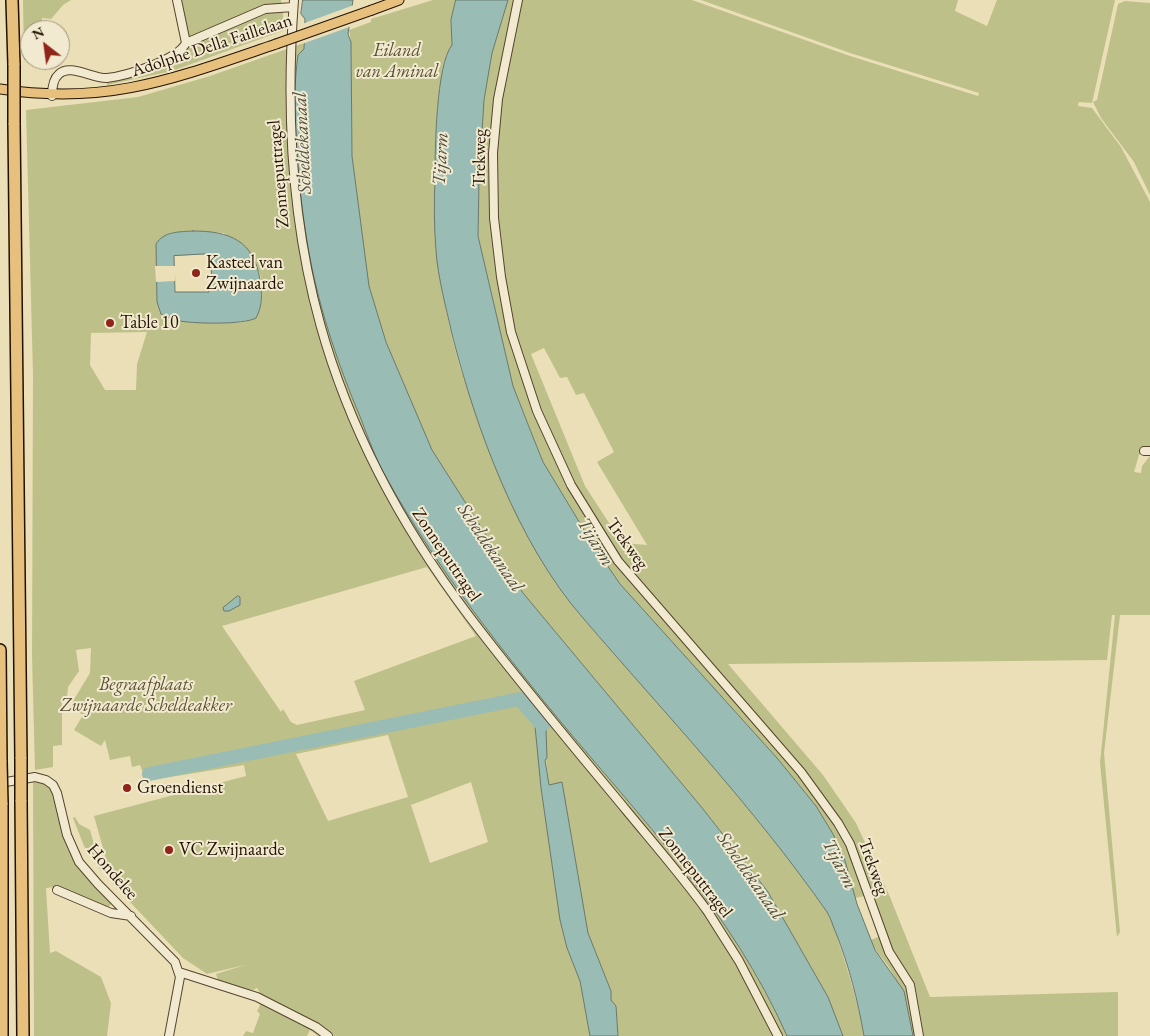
<!DOCTYPE html>
<html>
<head>
<meta charset="utf-8">
<style>
	body { margin:0 }
	#map { position:relative; width:1150px; height:1036px; overflow:hidden; background:#ebdfb7; font-family:"EB Garamond",serif }
	canvas { display:block }
	.north { position:absolute; left:20px; top:20px; width:50px; height:50px; box-sizing:border-box; background:#f2ead0; border:1px solid #9f937d; border-radius:50%; rotate:330deg; font-size:14px; font-weight:700; line-height:20px; text-align:center; color:#231100 }
	.north::after { content:''; display:block; margin:auto; width:18px; height:22px; background:#8f2418; clip-path:polygon(50% 0,100% 100%,50% 72%,0 100%) }
</style>
</head>
<body>
<div id="map">
<canvas width="1150" height="1036"></canvas>
<div class="north">N</div>
</div>
<script>
const ctx = document.querySelector('canvas').getContext('2d');
ctx.lineJoin = 'round';
function fill(path, color) {
  ctx.fillStyle = color;
  ctx.fill(path, 'evenodd');
}
function stroke(path, color, width, dash) {
  ctx.strokeStyle = color;
  ctx.lineWidth = width;
  ctx.lineCap = dash ? 'butt' : 'round';
  ctx.setLineDash(dash || []);
  ctx.stroke(path);
}
function label(font, color, halo, rows, align = 'center') {
  ctx.font = font + ' "EB Garamond",serif';
  ctx.lineWidth = 4;
  ctx.setLineDash([]);
  ctx.textBaseline = 'middle';
  ctx.strokeStyle = halo;
  ctx.fillStyle = color;
  for (const [text, x, y, turn = 0] of rows) {
    ctx.save();
    ctx.translate(x, y);
    ctx.rotate((+turn || 0) * Math.PI / 180);
    ctx.textAlign = isNaN(turn) ? turn : align;
    if (halo) ctx.strokeText(text, 0, 0);
    ctx.fillText(text, 0, 0);
    ctx.restore();
  }
}
fill(new Path2D(`
	M23,0H71L63,5L51,19L42,18V30H30V60L42,61L24,60Z
	M182,0H281L285,30L172,71L107,85V82C134,74 175,69 190,43Z
	M433,0H456L451,20L452,45C436,65 435,150 435,178C434,242 442,304 460,367C468,393 480,420 490,446C513,507 539,568 583,618C668,716 753,806 827,912C834,922 837,938 841,949C850,978 859,1006 864,1036H843L828,997L768,892L703,809L523,593L432,450L386,342L369,287L352,156L351,42L349,30L371,22V19Z
	M508,0H692L850,56L978,96L979,93L850,53L701,0H958L955,11L987,26L997,0H1115L1092,103L1079,102L1078,106L1092,108L1095,112L1121,147L1150,202V446L1139,455L1134,472L1141,473L1142,466L1150,456V615H1120L1104,753L1120,932L1117,937L1100,763L1115,615H1112L1107,660L728,664L823,775L856,823L890,897L930,997L1118,992V1036H913C911,1018 900,985 890,969C884,959 875,952 871,940L880,936L865,896L855,898L844,857L833,834L816,806L777,758L620,584L604,562L543,462L513,386L478,236L479,181L484,100L492,53ZM544,348L560,378L567,377L576,395L584,393L614,452L597,462L647,545L622,543L585,486L531,354Z
	M1125,1L1150,3V195L1134,162L1101,118L1093,102L1097,100L1118,4Z
	M304,43V50L298,55C290,111 298,185 307,241C317,301 336,358 359,414C366,431 372,450 381,466C428,556 492,638 556,716C642,820 731,910 787,1036H618L616,1006L611,1000V991L588,933L562,782L549,786L542,725L541,788L561,920L567,948L580,981L590,1036H318L310,1030L307,1036H243L246,1031L253,1033L260,1014L257,1011C262,1004 262,995 257,988L253,990L219,983L216,974L245,965L207,974L183,958L113,884L94,816L246,776L244,765L146,781L140,765L132,767L130,756L110,760L105,740L101,746L74,730L83,715L70,706L90,673L91,648L76,650L79,671L68,687L67,697L62,699V745L53,746V767L35,770L32,656L33,375L26,110L138,97L210,76ZM193,231L224,233C233,243 253,259 258,270C262,276 262,289 262,296C260,328 238,323 213,322C194,321 179,323 161,314C153,287 163,260 169,233ZM147,332L137,364L136,390H105L90,365L91,333ZM427,567L476,636L354,681L365,710L297,725L291,722L283,709L281,712L222,626ZM388,735L408,797L328,821L296,754ZM471,782L488,842L430,863L411,805Z
	M33,782C40,782 46,783 51,789C60,802 60,826 65,842C74,867 94,885 112,903L108,908L53,887L46,888L50,953L56,951L101,977L111,1003L107,1036H34Z
	M75,817L79,824L90,830L102,872L84,846L73,818Z`), '#bec089');
const water = new Path2D(`
	M303,0H353L348,34L351,42L352,156L369,286L386,342L432,450L523,593L703,809L768,892L828,997L843,1036H787C731,910 642,820 556,716C492,638 428,556 380,466C373,451 367,435 361,419C337,362 317,303 307,241C298,185 290,111 298,55L304,49L305,19L301,14Z
	M456,0H508L492,53L484,100L479,181L478,236L513,386L531,432L543,462L592,543L620,584L777,758L816,806L833,834L844,857L857,904L875,950L904,991L913,1036H864C858,1001 849,966 836,933C833,927 831,918 827,912C753,806 667,716 583,618C518,544 476,429 452,334C446,307 438,278 436,251C434,227 434,202 435,178C435,150 436,65 452,45L451,20ZM846,918L858,946L857,949L845,921Z
	M193,231C229,231 254,240 260,280C262,293 263,305 256,318C244,325 190,324 175,320C170,319 166,316 161,314L157,302L156,244C164,231 179,232 193,231ZM210,254L212,281L210,282L209,292H175L174,256Z
	M238,596L240,597V605L229,611H224L223,608Z
	M542,725L546,730L547,758L545,760L549,785L562,782L588,933L611,991V1000L616,1006L618,1036H590L580,981L567,948L560,920L541,788L535,726Z`);
fill(water, '#99bcb4');
stroke(water, '#6a786c', 1);
fill(new Path2D(`
	M354,5L352,26L302,44V24Z
	M155,266H175V281L156,282Z`), '#ebdfb7');
stroke(new Path2D(`
	M149,774L520,699L542,725L545,723
	M838,901L865,964`), '#99bcb4', 14);
const minor = new Path2D(`
	M177,0L186,43
	M294,0C276,237 324,424 469,616C519,682 573,746 626,810C654,844 683,877 708,912L739,961L778,1036
	M518,0L498,99L493,153L494,218L501,277L511,332L537,411L571,485L618,561L801,772L838,823L850,844L889,952L910,985L919,1036
	M186,43L265,9L293,7
	M52,96C52,89 53,79 59,74C70,63 93,79 107,78C126,76 177,60 186,43
	M1144,451H1150
	M0,783L35,777L46,780L53,785L57,793L67,835L79,862L98,884L175,962L180,977L169,1036
	M57,890L111,913L131,916
	M179,972L257,997L316,1027L328,1036`);
const major = new Path2D(`
	M372,10L399,0
	M0,89C107,106 176,78 276,44`);
const highway = new Path2D(`
	M12,0L14,65
	M14,123L21,759
	M0,650L1,762
	M21,800L23,1036
	M2,803V1036`);
stroke(minor, '#55442e', 10);
stroke(major, '#231100', 11);
stroke(highway, '#231100', 14);
stroke(minor, '#f2ead0', 8);
stroke(major, '#e6c07c', 9);
stroke(highway, '#e6c07c', 11);
const majorBridge = new Path2D(`
	M276,44L372,10`);
const highwayBridge = new Path2D(`
	M14,65V123
	M21,759V800
	M1,762L2,803`);
stroke(majorBridge, '#231100', 11, []);
stroke(highwayBridge, '#231100', 14, []);
stroke(majorBridge, '#e6c07c', 9);
stroke(highwayBridge, '#e6c07c', 11);
for (const [x, y, r, color] of [
	[196,273,5,"#8f2418"],
	[110,323,5,"#8f2418"],
	[127,788,5,"#8f2418"],
	[169,850,5,"#8f2418"]
]) {
  const dot = new Path2D();
  dot.arc(x, y, r, 0, 2 * Math.PI);
  ctx.fillStyle = color;
  ctx.fill(dot);
  stroke(dot, '#f2ead0', 2);
}
label('18px', '#231100', '#f2ead0', [
	["Adolphe Della Faillelaan",212,46,-18],
	["Trekweg",480,158,-89],
	["Zonneputtragel",279,174,-95],
	["Trekweg",627,544,54],
	["Zonneputtragel",446,555,56],
	["Trekweg",873,867,70],
	["Hondelee",112,872,49],
	["Zonneputtragel",695,873,52]
]);
label('italic 18px', '#594e30', '#f2ead0', [
	["Eiland",397,51],
	["van Aminal",397,72],
	["Begraafplaats",146,685],
	["Zwijnaarde Scheldeakker",146,706]
]);
label('18px', '#231100', '#f2ead0', [
	["Kasteel van",206,263],
	["Zwijnaarde",206,284],
	["Table 10",120,323],
	["Groendienst",137,788],
	["VC Zwijnaarde",179,850]
], 'left');
label('italic 19px', '#4c4d3f', '#f2ead0', [
	["Scheldekanaal",303,143,-93],
	["Tijarm",441,159,-87],
	["Tijarm",595,542,59],
	["Scheldekanaal",490,548,56],
	["Tijarm",839,864,63],
	["Scheldekanaal",750,876,55]
]);
</script>
</body>
</html>
